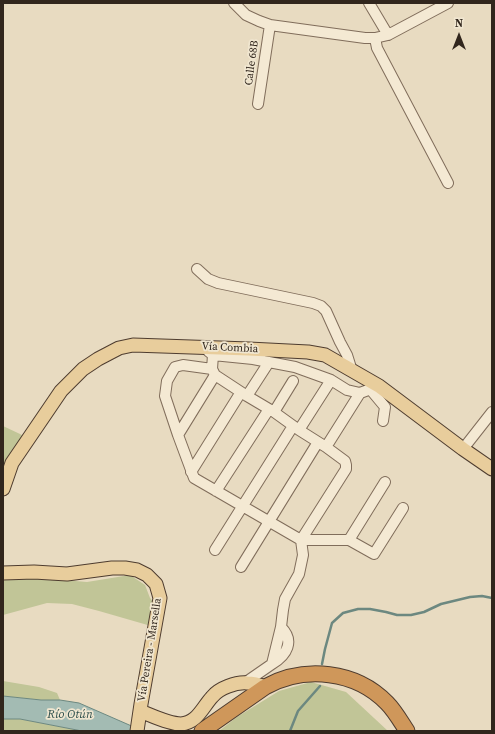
<!DOCTYPE html>
<html>
<head>
<meta charset="utf-8">
<style>
	body { margin:0 }
	#map { position:relative; width:495px; height:734px; overflow:hidden; background:#e8dbc1; font-family:"Source Serif 4",serif }
	canvas { display:block }
	.frame { position:absolute; inset:0; border:4px solid #31261d; pointer-events:none }
	.north { position:absolute; left:439px; top:16px; width:40px; height:40px; -webkit-text-stroke:3px #f0e6d0; paint-order:stroke; rotate:0deg; font-size:11px; font-weight:700; line-height:16px; text-align:center; color:#31261d }
	.north::after { content:''; display:block; margin:auto; width:14px; height:18px; background:#31261d; clip-path:polygon(50% 0,100% 100%,50% 72%,0 100%) }
</style>
</head>
<body>
<div id="map">
<canvas width="495" height="734"></canvas>
<div class="frame"></div>
<div class="north">N</div>
</div>
<script>
const ctx = document.querySelector('canvas').getContext('2d');
ctx.lineJoin = 'round';
function fill(path, color) {
  ctx.fillStyle = color;
  ctx.fill(path, 'evenodd');
}
function stroke(path, color, width, dash) {
  ctx.strokeStyle = color;
  ctx.lineWidth = width;
  ctx.lineCap = dash ? 'butt' : 'round';
  ctx.setLineDash(dash || []);
  ctx.stroke(path);
}
function label(font, color, halo, rows, align = 'center') {
  ctx.font = font + ' "Source Serif 4",serif';
  ctx.lineWidth = 3.5;
  ctx.setLineDash([]);
  ctx.textBaseline = 'middle';
  ctx.strokeStyle = halo;
  ctx.fillStyle = color;
  for (const [text, x, y, turn = 0] of rows) {
    ctx.save();
    ctx.translate(x, y);
    ctx.rotate((+turn || 0) * Math.PI / 180);
    ctx.textAlign = isNaN(turn) ? turn : align;
    if (halo) ctx.strokeText(text, 0, 0);
    ctx.fillText(text, 0, 0);
    ctx.restore();
  }
}
fill(new Path2D(`
	M3,426L20,434L28,439L3,489Z
	M130,575L145,585L150,598L156,605L151,626L99,611L72,604L47,603L3,615V580L9,578H41L87,582Z
	M3,681L39,687L57,693L60,700H41L3,696Z
	M311,682L346,692L388,731H219L237,717L279,691Z
	M3,719H20L82,731H3Z`), '#c1c597');
const water = new Path2D(`
	M3,696L41,700H60L79,703L143,731H82L20,719H3Z`);
fill(water, '#a3bbb3');
stroke(water, '#6c8880', 1);
stroke(new Path2D(`
	M322,664L325,649L332,623L343,613L358,609H370L386,612L397,615H411L424,612L441,604L470,597L482,596L492,598
	M290,731L298,711L320,686`), '#6c8880', 2.5);
const minor = new Path2D(`
	M234,3L246,15L259,21L270,25L365,38H375L388,35L448,3
	M369,3L388,35
	M375,38L377,48L448,183
	M258,104L270,25
	M197,269L208,279L218,283L313,303L321,306L326,311L340,342L347,355L352,371
	M208,351L213,355L253,359L295,367L331,380L347,390L360,393L379,386
	M213,355L212,369L215,375L247,396L274,412L299,430L326,447L345,461L346,465V469L301,540L303,555L299,574L285,599L283,610L281,627L272,664L246,682
	M212,369L183,365L175,367L167,381L165,396L178,435L194,478L301,540H349L374,554L403,508
	M370,389L385,407L383,421
	M247,396L269,362
	M274,412L293,381
	M299,430L331,380
	M178,435L215,375
	M326,447L360,393
	M463,449L492,412
	M191,472L241,392
	M216,491L269,409
	M349,540L385,482
	M215,550L293,426
	M241,567L318,442
	M272,664C287,655 295,641 281,627`);
const major = new Path2D(`
	M3,489L12,463L61,391L83,369L98,359L119,348L133,345L249,349L308,352L325,355L379,386L463,449L492,469
	M3,573L34,572L67,574L112,568H125L137,570L147,575L156,584L160,598L141,704L137,731
	M140,711C151,715 168,724 181,724C197,723 202,708 212,697C219,688 236,682 247,683C254,683 260,685 265,687`);
const highway = new Path2D(`
	M202,731L265,687C305,665 356,671 387,703C395,711 401,722 407,731`);
stroke(minor, '#806d5b', 12);
stroke(major, '#4e3c2f', 15);
stroke(highway, '#4e3c2f', 17);
stroke(minor, '#f4e9d3', 10);
stroke(major, '#e8cd9c', 13);
stroke(highway, '#cf975a', 15);
label('11px', '#31261d', '#f0e6d0', [
	["Calle 68B",252,63,-82],
	["Vía Combia",230,348,3],
	["Vía Pereira - Marsella",150,650,-81]
]);
label('italic 12px', '#2e4f4c', '#f0e6d0', [
	["Río Otún",70,715]
]);
</script>
</body>
</html>
